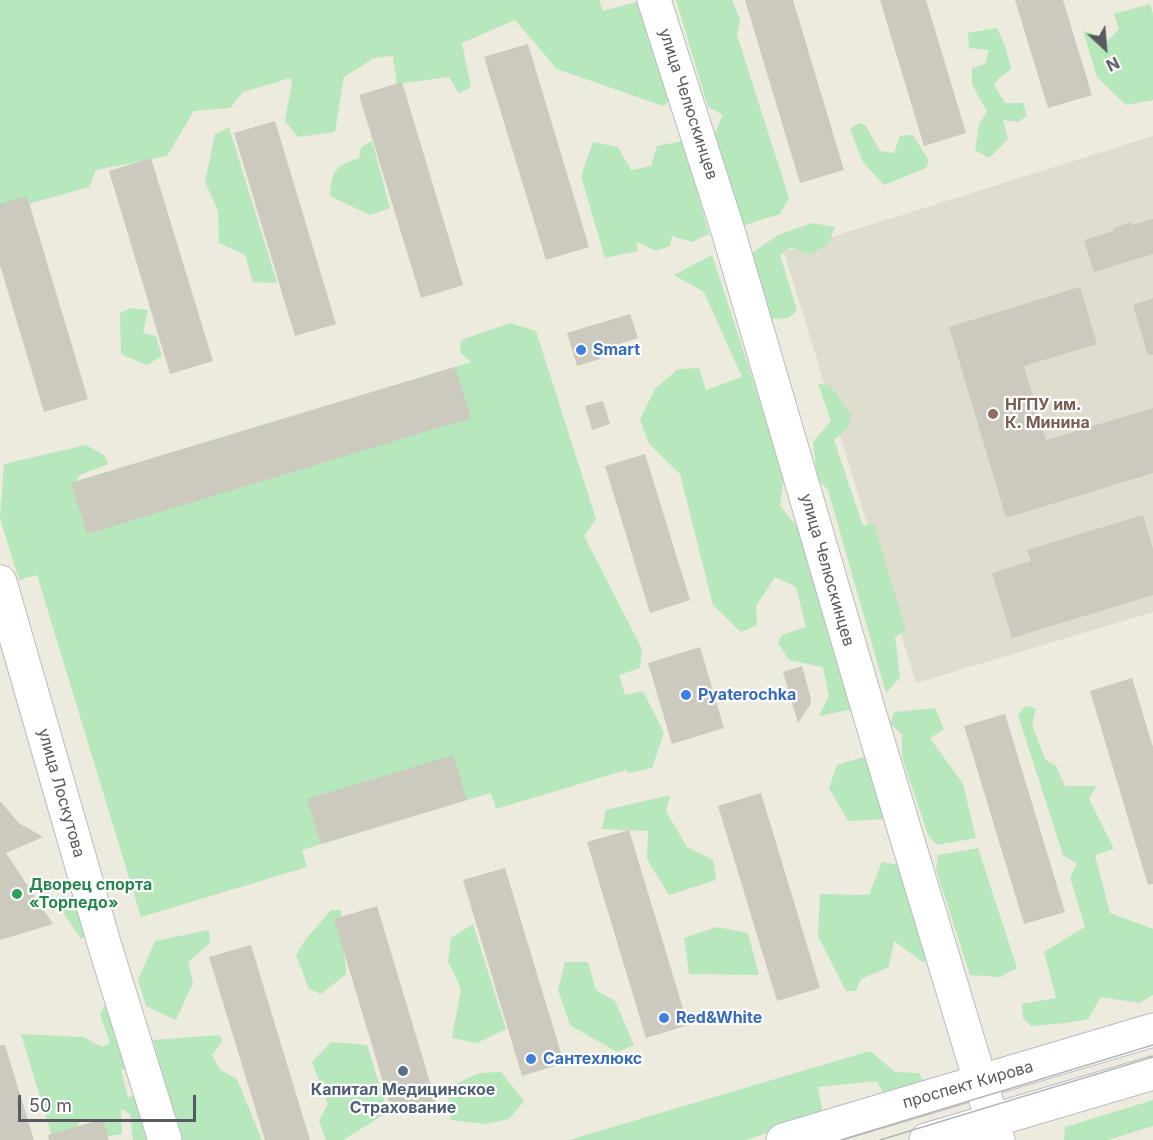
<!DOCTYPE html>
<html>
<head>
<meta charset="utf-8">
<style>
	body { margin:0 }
	#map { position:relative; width:1153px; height:1140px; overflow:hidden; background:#edeade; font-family:Inter,sans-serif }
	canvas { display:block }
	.north { position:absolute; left:1075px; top:18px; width:60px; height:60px; -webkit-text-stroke:4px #fff; paint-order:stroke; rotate:154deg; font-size:16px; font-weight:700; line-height:24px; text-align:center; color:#575b61 }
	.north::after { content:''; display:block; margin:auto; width:21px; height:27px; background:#575b61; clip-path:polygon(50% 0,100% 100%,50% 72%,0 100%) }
	.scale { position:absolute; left:18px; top:1095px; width:178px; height:27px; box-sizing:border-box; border:3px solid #575b61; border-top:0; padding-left:8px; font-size:18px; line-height:21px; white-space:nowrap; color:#575b61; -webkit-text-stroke:4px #fff; paint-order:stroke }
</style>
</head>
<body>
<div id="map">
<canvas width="1153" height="1140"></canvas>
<div class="north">N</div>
<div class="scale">50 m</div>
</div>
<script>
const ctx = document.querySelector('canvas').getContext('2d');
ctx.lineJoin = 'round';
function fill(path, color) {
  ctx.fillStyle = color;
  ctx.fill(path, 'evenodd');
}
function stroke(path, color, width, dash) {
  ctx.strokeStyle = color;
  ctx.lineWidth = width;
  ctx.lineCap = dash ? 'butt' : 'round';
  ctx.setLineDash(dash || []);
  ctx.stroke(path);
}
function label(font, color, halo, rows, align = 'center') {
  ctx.font = font + ' Inter,sans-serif';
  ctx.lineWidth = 4.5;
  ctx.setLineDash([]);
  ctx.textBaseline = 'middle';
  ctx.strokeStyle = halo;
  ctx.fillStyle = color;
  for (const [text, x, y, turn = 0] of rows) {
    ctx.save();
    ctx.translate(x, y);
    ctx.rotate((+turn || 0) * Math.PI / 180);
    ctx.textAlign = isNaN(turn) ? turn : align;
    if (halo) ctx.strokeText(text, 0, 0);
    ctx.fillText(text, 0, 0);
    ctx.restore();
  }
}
fill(new Path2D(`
	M1153,136V612L916,683L784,252Z`), '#dfddce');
fill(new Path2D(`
	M0,0H599L603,11L640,1L671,99L663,106L557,69L515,20L462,43L471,87L459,93L449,77L397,84L393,56L374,58L344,77L335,132L298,137L285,121L292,82L290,78L243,92L230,108L194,111L167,156L96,170L89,187L0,212Z
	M676,0H732L740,19L737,35L789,198L780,214L742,226L714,135L723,115L708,107Z
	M1150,4L1153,14V100L1126,105L1097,77L1083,31L1092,33L1104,45L1119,29L1114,14Z
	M997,28L1005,46L1011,69L998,79L994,85L1005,103H1023L1027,116L1018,122L1003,120L1008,139L989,158L975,150L979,124L987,112L972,84V68L985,64L989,50L969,48L968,33Z
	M859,123L866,126L880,151L894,153L900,136L913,135L929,161L926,168L884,185L863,162L850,129Z
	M229,127L277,283L253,282L245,255L219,243L218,211L205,182L215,134Z
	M372,141L390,208L370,215L330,196C332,171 334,166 359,158L361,147Z
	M683,141L709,234L692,242L672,236L670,246L656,251L637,242V251L605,258L581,176L593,142L618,147L631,170L651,166L657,146Z
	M812,223L835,227L829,243L810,255L791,247L780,255L797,310L789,318L770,319L755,275L752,253L778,235Z
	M712,255L784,475L780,506L800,530L859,708L819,716L829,696L823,667L789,660L778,643L782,635L806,627L796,587L775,577L756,606L757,625L741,632L713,605L680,474L649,444L640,419L655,389L678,369L699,368L706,390L742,377L704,292L674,275Z
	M131,308L148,310L143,333L156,336L162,356L147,365L121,354L120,313Z
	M510,323L536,331L596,519L584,536L642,649L640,668L619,675L625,695L643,691L664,733L652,768L629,773L626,770L496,809L491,793L467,800L302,850L307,867L141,917L37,575L19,580L0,518L4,464L86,445L104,455L108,464L80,475L76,481L471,362L460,352L461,340Z
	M818,384L830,385L851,415L848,428L834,440L863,526L874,523L906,631L895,637L900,677L886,693L828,490L817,478L813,442L831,421Z
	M1025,706L1036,708L1032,724L1045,759L1056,766L1065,786H1096L1089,799L1114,849L1095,855L1110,913L1153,929V995L1139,1003L1101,997L1088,1019L1066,1023L1031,1026L1023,1018L1022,1004L1056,998L1044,952L1085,927L1070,877L1077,864L1063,855L1018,715Z
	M935,708L944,729L930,738L963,784L976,838L937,845L928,835L902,757V734L890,724L894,712Z
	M870,755L888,819L848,821L829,788L837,765Z
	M670,795L666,811L687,847L713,860L716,880L669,895L647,859L648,831L602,829L606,810Z
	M978,848L1017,968L1000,977L970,975L936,869L938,855Z
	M882,862L898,865L915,894L928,949L924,963L894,941L889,967L861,979L856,991H846L818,936L820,894L869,895Z
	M72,900L88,915L94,933L81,939L60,908Z
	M331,910H341L346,974L321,994L309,989L296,955L306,939Z
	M473,924L506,1029L477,1043L452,1038L461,989L448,961L451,938Z
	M717,927L748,933L759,975L689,974L684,938Z
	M209,930L210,943L188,962L193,983L176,1020L146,1006L138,980L155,941Z
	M565,962H588L596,990L615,1001L634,1045L617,1052L570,1025L558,990Z
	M108,1001L136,1066L121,1070L128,1097L145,1094L159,1140H133L130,1114L121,1109L122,1134L103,1137L88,1119L78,1123L83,1140H53L21,1034L83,1037L102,1047L110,1043L100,1014Z
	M220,1035L222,1042L212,1055L220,1070L237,1079L262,1140H182L153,1040Z
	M331,1042L367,1045L388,1112L343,1140H326L319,1121L328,1104L312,1062Z
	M870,1051L895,1072L919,1073L924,1082L883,1093L877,1081L818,1087L823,1114L746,1140H569Z
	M501,1072L524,1101L509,1119L484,1124L451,1120L447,1088L479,1073Z
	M1153,1100V1126L1108,1140H1064L1065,1127Z`), '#b6e8bb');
fill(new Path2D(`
	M745,0H793L844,170L800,183Z
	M880,0H926L966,133L924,146Z
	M1015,0H1063L1092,95L1048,108Z
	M528,44L589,247L546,260L484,57Z
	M402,82L463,285L421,298L359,95Z
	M275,121L336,324L295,336L234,133Z
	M151,158L213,361L170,374L109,171Z
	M27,196L88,399L44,412L0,265V204Z
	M1153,219V254L1094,272L1084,240L1114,231L1113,228L1131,222L1132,225Z
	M1080,287L1097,344L1024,366L1046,440L1153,408V473L1006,518L949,327Z
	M1153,298V355H1148L1133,305Z
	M630,314L638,338L597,351L600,359L577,366L567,333Z
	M455,367L471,418L87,534L71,483Z
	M603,401L610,424L592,430L585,406Z
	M645,454L690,600L650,613L605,466Z
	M1143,515L1153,549V595L1012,638L992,573L1031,561L1027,550Z
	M700,647L724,728L672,744L648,663Z
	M802,666L811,699L810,705L798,723L783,672Z
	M1132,678L1153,747V884L1148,885L1090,691Z
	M1005,714L1065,912L1024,924L964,726Z
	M453,755L467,800L321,844L307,799Z
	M761,793L820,988L777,1001L718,806Z
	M0,801L19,823L43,837L6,853L53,924L0,940Z
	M629,830L688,1025L646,1038L587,842Z
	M505,868L564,1063L522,1076L463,880Z
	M377,906L436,1102L393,1115L334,919Z
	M251,945L310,1140H265L209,957Z
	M0,1045H5L34,1140H0Z
	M103,1119L109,1140H49L48,1135Z`), '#ccc9bf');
const minor = new Path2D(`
	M654,0L729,234L869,712L998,1140
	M0,582L104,943L165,1140
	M783,1140L1153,1030
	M926,1140L1153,1073`);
stroke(minor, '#b9bbc2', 35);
stroke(minor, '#fff', 33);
stroke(new Path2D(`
	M841,1140L1153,1045
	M880,1140L1153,1057`), '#b3b4b4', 1.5);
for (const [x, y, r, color] of [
	[581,350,6,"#3f7fe0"],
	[993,414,6,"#8d6e63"],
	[686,695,6,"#3f7fe0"],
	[17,894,6,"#2e9e5b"],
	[664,1018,6,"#3f7fe0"],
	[531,1059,6,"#3f7fe0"],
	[403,1071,6,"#5c6f8a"]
]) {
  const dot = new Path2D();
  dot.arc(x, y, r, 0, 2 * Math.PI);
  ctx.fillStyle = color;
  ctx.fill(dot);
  stroke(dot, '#fff', 2);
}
label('16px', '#575b61', '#fff', [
	["улица Челюскинцев",688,104,72],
	["улица Челюскинцев",827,570,74],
	["улица Лоскутова",61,793,74],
	["проспект Кирова",968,1085,-16]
]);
label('bold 16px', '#366cbe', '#fff', [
	["Smart",593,350],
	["Pyaterochka",698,695],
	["Red&White",676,1018],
	["Сантехлюкс",543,1059]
], 'left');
label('bold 16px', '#785e54', '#fff', [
	["НГПУ им.",1005,405],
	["К. Минина",1005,423]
], 'left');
label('bold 16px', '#27864d', '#fff', [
	["Дворец спорта",29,885],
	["«Торпедо»",29,903]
], 'left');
label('bold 16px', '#4e5e75', '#fff', [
	["Капитал Медицинское",403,1090],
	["Страхование",403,1108]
]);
</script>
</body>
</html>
